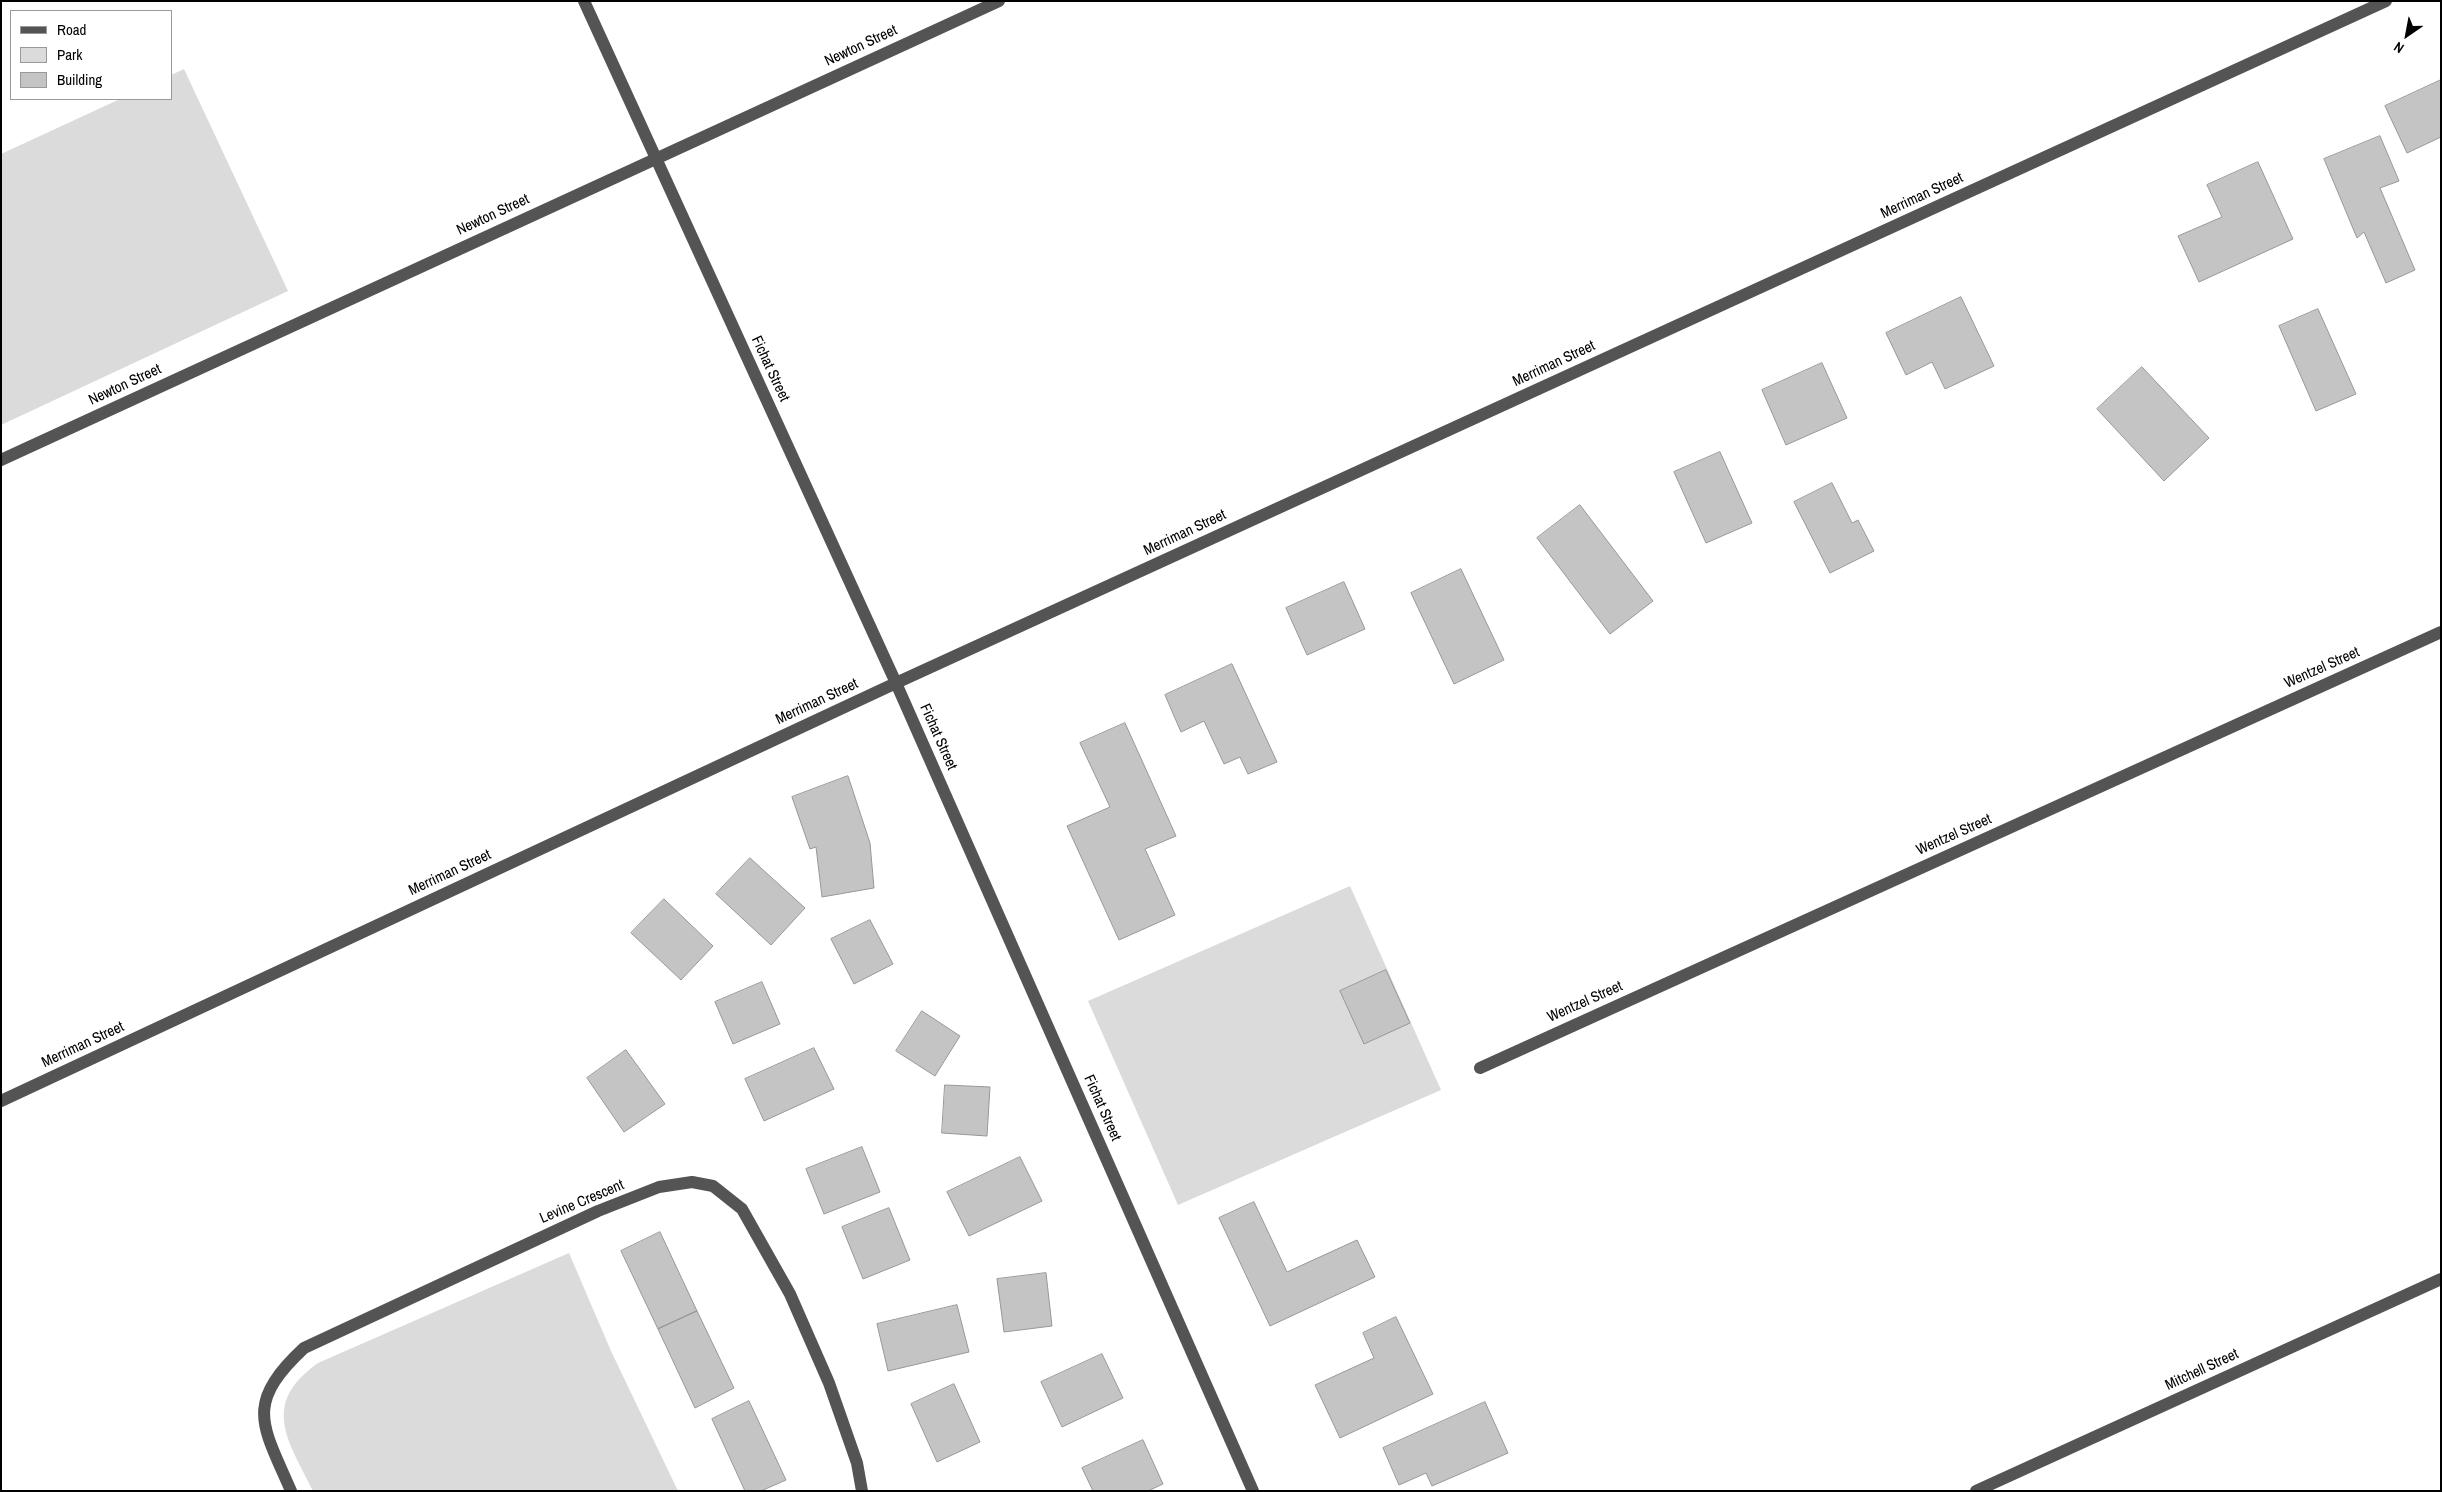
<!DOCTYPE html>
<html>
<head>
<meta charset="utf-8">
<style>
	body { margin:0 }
	#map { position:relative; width:2442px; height:1492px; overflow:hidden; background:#fff; font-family:"Archivo Narrow",sans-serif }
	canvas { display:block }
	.frame { position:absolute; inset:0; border:2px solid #000; pointer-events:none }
	.legend { position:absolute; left:10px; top:10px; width:162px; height:90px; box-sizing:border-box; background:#fff; border:1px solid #999; margin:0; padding:6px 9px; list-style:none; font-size:15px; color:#000 }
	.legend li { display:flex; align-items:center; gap:10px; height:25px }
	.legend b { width:25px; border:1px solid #999 }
	.north { position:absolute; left:2382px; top:10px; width:50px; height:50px; -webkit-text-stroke:4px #fff; paint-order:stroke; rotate:213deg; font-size:14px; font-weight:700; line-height:20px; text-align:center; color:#000 }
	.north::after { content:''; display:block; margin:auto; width:18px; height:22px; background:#000; clip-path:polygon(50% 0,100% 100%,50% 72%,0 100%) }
</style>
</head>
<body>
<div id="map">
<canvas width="2442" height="1492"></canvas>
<div class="frame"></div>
<ul class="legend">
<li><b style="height:6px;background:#545454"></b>Road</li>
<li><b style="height:14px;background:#dbdbdb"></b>Park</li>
<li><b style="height:14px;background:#c4c4c4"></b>Building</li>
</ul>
<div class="north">N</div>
</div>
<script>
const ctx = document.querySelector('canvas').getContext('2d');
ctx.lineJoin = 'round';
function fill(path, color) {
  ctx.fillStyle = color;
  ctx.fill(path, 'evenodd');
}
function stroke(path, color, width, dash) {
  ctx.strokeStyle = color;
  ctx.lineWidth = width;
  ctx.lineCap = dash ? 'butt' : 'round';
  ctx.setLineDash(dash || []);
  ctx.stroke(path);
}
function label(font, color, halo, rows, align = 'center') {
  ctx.font = font + ' "Archivo Narrow",sans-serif';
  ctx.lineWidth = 5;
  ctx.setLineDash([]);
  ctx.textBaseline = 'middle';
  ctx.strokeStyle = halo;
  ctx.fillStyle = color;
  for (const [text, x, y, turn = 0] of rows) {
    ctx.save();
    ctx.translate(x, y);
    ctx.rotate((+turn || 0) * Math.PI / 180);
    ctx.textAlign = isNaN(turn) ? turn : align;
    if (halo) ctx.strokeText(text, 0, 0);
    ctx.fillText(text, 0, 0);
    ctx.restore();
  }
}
fill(new Path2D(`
	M184,69L288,291L1,425V154L120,99H171V75Z
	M1350,886L1441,1090L1178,1205L1088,1001Z
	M569,1253L611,1351L678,1491H313C288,1440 260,1404 318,1363Z`), '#dbdbdb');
const building = new Path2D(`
	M2441,80V137L2407,153L2385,106Z
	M2380,136L2399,181L2380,188L2415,270L2386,283L2364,232L2357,238L2324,159Z
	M2258,162L2293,239L2199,282L2178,236L2222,217L2207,185Z
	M1961,297L1994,366L1945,389L1932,362L1906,375L1886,333Z
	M2318,309L2356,394L2316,411L2279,326Z
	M1822,363L1847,418L1786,445L1762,390Z
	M2142,367L2209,438L2164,481L2097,409Z
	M1720,452L1752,523L1706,543L1674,472Z
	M1832,483L1852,523L1858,520L1874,551L1830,573L1794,502Z
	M1580,505L1653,601L1610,634L1537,538Z
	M1461,569L1504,660L1454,684L1411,593Z
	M1344,582L1365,629L1307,655L1286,608Z
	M1232,664L1277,762L1248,774L1240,757L1224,764L1204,721L1181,732L1165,695Z
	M1125,723L1176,836L1145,849L1175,915L1119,940L1067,826L1110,807L1080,743Z
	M848,776L870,843L874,888L822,897L816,847L810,849L792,797Z
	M750,858L805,908L771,945L716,894Z
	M664,899L713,946L681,980L631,933Z
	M870,920L893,964L854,984L831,939Z
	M1386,970L1410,1023L1364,1044L1340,991Z
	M762,982L780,1024L733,1044L715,1002Z
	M922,1011L960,1036L935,1076L896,1051Z
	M814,1048L834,1089L764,1121L745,1079Z
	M626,1050L665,1104L624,1132L587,1078Z
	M945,1085L990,1087L987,1136L942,1133Z
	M862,1147L880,1192L824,1214L806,1169Z
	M1020,1157L1042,1201L969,1236L947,1192Z
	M1254,1202L1287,1272L1357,1240L1375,1277L1270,1326L1219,1218Z
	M889,1208L910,1260L863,1279L842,1227Z
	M660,1232L697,1311L658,1329L621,1251Z
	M1046,1273L1052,1326L1004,1332L997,1279Z
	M957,1305L969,1352L888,1371L877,1324Z
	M697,1311L734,1388L695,1408L658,1329Z
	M1396,1317L1433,1394L1340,1438L1315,1385L1374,1358L1363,1333Z
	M1102,1354L1123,1398L1062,1427L1041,1382Z
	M954,1384L980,1442L937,1462L911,1404Z
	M749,1401L786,1480L761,1491H745L712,1419Z
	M1485,1402L1508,1453L1432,1486L1426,1473L1399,1485L1383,1448Z
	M1143,1440L1163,1484L1148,1491H1093L1082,1468Z`);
fill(building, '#c4c4c4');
stroke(building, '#989898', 1);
stroke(new Path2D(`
	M584,1L896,683L1253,1491
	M1,460L999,1
	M1480,1068L2441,632
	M1,1101L896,683L2386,1
	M291,1491C262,1424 244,1404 304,1348L598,1211L659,1187L692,1182L713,1186L742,1209L790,1294L829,1383L857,1463L862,1491
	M1976,1491L2441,1279`), '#545454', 12);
label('15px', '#000', '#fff', [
	["Newton Street",861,46,-25],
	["Merriman Street",1922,196,-25],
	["Newton Street",493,215,-25],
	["Merriman Street",1554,364,-25],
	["Fichat Street",770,369,65],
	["Newton Street",125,385,-25],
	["Merriman Street",1185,533,-25],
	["Wentzel Street",2322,668,-24],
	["Merriman Street",817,702,-25],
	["Fichat Street",938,737,66],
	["Wentzel Street",1954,835,-24],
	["Merriman Street",450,873,-25],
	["Wentzel Street",1585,1002,-24],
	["Merriman Street",83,1045,-25],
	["Fichat Street",1102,1108,66],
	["Levine Crescent",582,1202,-23],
	["Mitchell Street",2202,1370,-25]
]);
</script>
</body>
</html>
